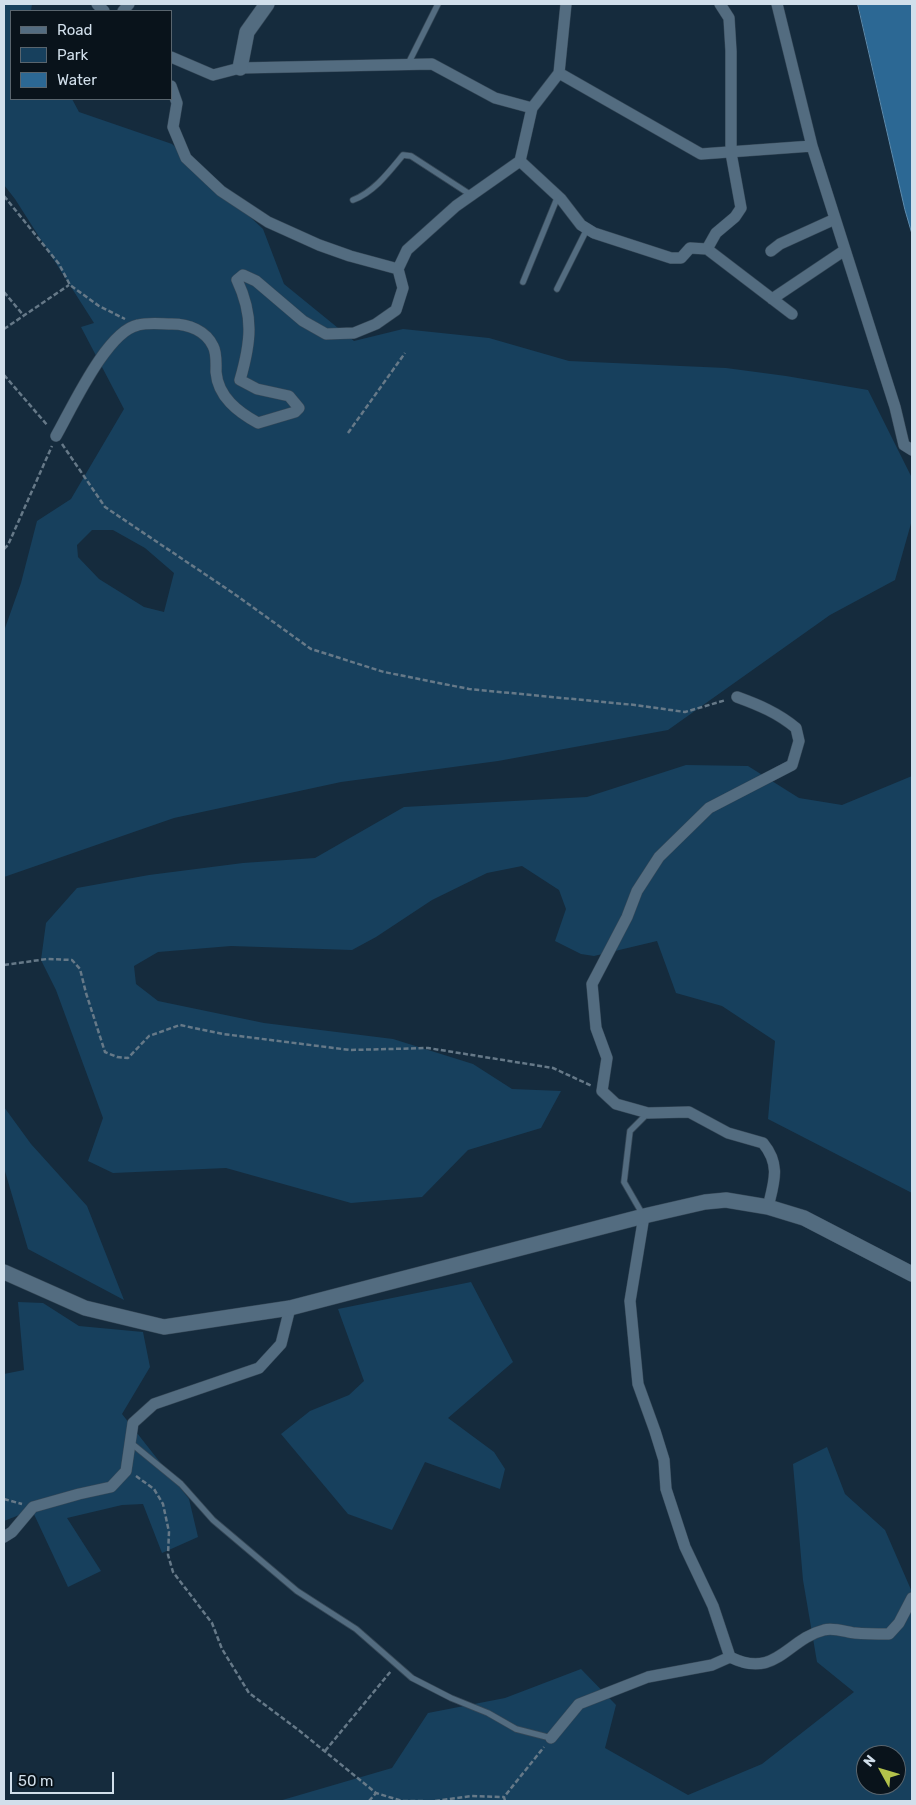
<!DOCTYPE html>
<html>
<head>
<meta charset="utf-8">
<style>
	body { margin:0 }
	#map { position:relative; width:916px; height:1805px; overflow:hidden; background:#152b3d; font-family:Rubik,sans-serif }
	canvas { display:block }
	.frame { position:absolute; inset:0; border:5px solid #d1dfeb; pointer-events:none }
	.legend { position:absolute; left:10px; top:10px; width:162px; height:90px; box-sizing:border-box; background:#09131b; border:1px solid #59656e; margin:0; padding:6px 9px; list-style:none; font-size:15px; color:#d1dfeb }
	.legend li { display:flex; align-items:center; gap:10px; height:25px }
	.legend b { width:25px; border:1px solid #59656e }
	.north { position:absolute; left:856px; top:1745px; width:50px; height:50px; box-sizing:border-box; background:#09131b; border:1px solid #59656e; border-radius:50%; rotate:309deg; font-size:14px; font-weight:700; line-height:20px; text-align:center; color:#d1dfeb }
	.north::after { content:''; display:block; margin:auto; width:18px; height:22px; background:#b3c24b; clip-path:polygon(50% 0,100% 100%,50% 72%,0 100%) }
	.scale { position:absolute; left:10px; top:1772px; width:104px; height:22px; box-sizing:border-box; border:2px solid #d1dfeb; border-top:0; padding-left:6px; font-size:15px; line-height:18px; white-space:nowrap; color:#d1dfeb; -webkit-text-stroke:4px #09131b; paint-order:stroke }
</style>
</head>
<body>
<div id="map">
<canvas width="916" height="1805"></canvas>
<div class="frame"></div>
<ul class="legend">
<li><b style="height:6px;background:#536c80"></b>Road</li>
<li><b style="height:14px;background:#17405d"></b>Park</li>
<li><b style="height:14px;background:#2c6894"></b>Water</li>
</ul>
<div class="north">N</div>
<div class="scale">50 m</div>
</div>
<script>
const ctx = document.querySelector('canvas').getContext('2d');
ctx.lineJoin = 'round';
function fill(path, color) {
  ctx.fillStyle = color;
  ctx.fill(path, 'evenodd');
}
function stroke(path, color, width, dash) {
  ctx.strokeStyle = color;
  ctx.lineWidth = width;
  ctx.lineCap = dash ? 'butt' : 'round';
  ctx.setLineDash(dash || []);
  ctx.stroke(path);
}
fill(new Path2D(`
	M4,4H32L31,11H11V99H72L79,112L172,144L263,229L284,284L354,341L403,329L489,338L569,361L726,368L786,376L868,390L912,478V520L895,580L830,615L668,730L498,761L341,782L174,818L4,877V631L21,583L37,521L71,499L124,409L81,327L94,323L15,199L4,185ZM92,530H113L145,548L174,573L164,612L144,607L99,579L78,557L77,545Z
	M686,765L748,766L799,798L842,805L912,776V1193L768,1119L775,1041L722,1006L676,993L657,941L594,956L581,954L555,941L566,909L559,890L522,866L487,873L432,900L376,937L352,950L231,946L158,952L134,966L136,984L158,1001L264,1023L393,1039L473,1064L512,1089L561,1091L541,1128L468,1150L422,1197L351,1203L226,1168L113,1173L88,1161L103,1118L56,990L41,960L46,923L77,888L149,875L243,863L315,858L404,807L587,797Z
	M4,1107L31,1144L87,1206L124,1300L28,1249L4,1168Z
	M471,1282L513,1362L448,1418L494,1452L505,1469L500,1489L425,1462L392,1530L348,1514L281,1434L310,1411L349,1395L364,1381L338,1309Z
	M18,1302L43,1303L79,1326L143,1332L150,1367L122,1414L189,1499L198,1537L162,1553L143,1504L122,1505L67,1518L101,1571L68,1587L32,1510L4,1521V1374L24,1370Z
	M827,1447L845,1494L885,1530L912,1592V1801H279L392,1768L428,1713L505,1698L581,1669L616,1705L605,1748L688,1795L762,1764L854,1692L817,1662L803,1580L793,1464ZM866,1755H896V1785H866Z`), '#17405d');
const water = new Path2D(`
	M858,4H912V234L905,210Z`);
fill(water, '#2c6894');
stroke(water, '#5e8cae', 1);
const service = new Path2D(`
	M408,64L438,4
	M353,200C374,192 389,172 403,155L411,156L471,195
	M523,282L558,196
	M557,289L587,229
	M643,1215L624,1182L630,1131L648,1113
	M131,1443L181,1484L213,1520L297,1591L356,1629L412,1678L451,1698L488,1713L516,1729L551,1738`);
const minor = new Path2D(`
	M97,4L104,11
	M777,4L812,146L895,407L904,445L912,450
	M123,11L129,4
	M171,57L213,75L240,68L432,64L495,98L532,108
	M559,73L701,154L812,146
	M171,86L177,103L173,127L186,158L221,191L268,222L319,245L350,256L398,269
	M520,161L561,199L581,225L594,233L671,258H681L690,248L707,249L716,233L735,217L741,208L731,153V51L729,18L720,4
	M707,249L792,314
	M771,251L780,244L835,219
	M772,299L845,250
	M56,436C72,408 107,331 138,325C149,322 162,324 172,324C189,324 206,331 213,346C217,353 216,365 216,372C218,397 238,412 258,423L295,412L299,408L289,396L257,389L240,380C251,342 254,316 237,280L243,275L256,281L303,321L326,334L354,333L376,324L396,310L403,288L398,269L407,250L456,206L520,161L532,108L559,73L566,4
	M737,697C759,705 778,713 796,728L799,741L792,765L709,808L659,857L637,891L627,917L592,984L596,1028L607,1058L602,1091L616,1104L648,1113L689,1112L728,1133L763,1143C781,1165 774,1182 768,1207
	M644,1216L630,1301L638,1384L655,1431L664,1460L666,1489L685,1547L713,1606L730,1657C776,1680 787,1639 824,1630C833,1627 846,1632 855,1633C866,1634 878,1634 889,1634L899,1623L912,1598
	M4,1537L12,1532L33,1507L79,1494L111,1487L126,1471L133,1423L154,1404L259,1368L281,1344L290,1308
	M551,1738L579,1704L648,1677L712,1665L730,1657`);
const tertiary = new Path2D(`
	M240,68L247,32L267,4
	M4,1272L85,1308L164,1327L290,1308L644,1216L705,1202L726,1200L768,1207L804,1218L912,1274`);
stroke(service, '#364857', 7);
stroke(minor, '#364857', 12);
stroke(tertiary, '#364857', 16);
stroke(new Path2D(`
	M4,196L59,264L70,285L99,306L125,319
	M4,292L24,316
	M4,329L69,285
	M4,375L48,426
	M348,433L405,353
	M62,444L105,507L233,593L311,649L384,672L469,689L635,705L685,712L726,700
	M4,549L8,545L52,446
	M4,965L47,959L72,960L80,969L86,993L105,1052L117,1057L128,1058L149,1036L180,1025L223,1034L350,1050L428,1048L553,1068L592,1086
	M136,1476L154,1489L163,1504L169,1532L168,1555L173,1572L212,1623L222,1649L249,1693L301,1732L376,1793L402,1801H425
	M4,1499L22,1504
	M325,1751L391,1671
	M369,1801L376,1793
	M435,1801L472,1796L503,1797
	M505,1801L504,1797L544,1747`), '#667988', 2.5, [5, 2.5]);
stroke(service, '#536c80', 5.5);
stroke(minor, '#536c80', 11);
stroke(tertiary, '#536c80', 15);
</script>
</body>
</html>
